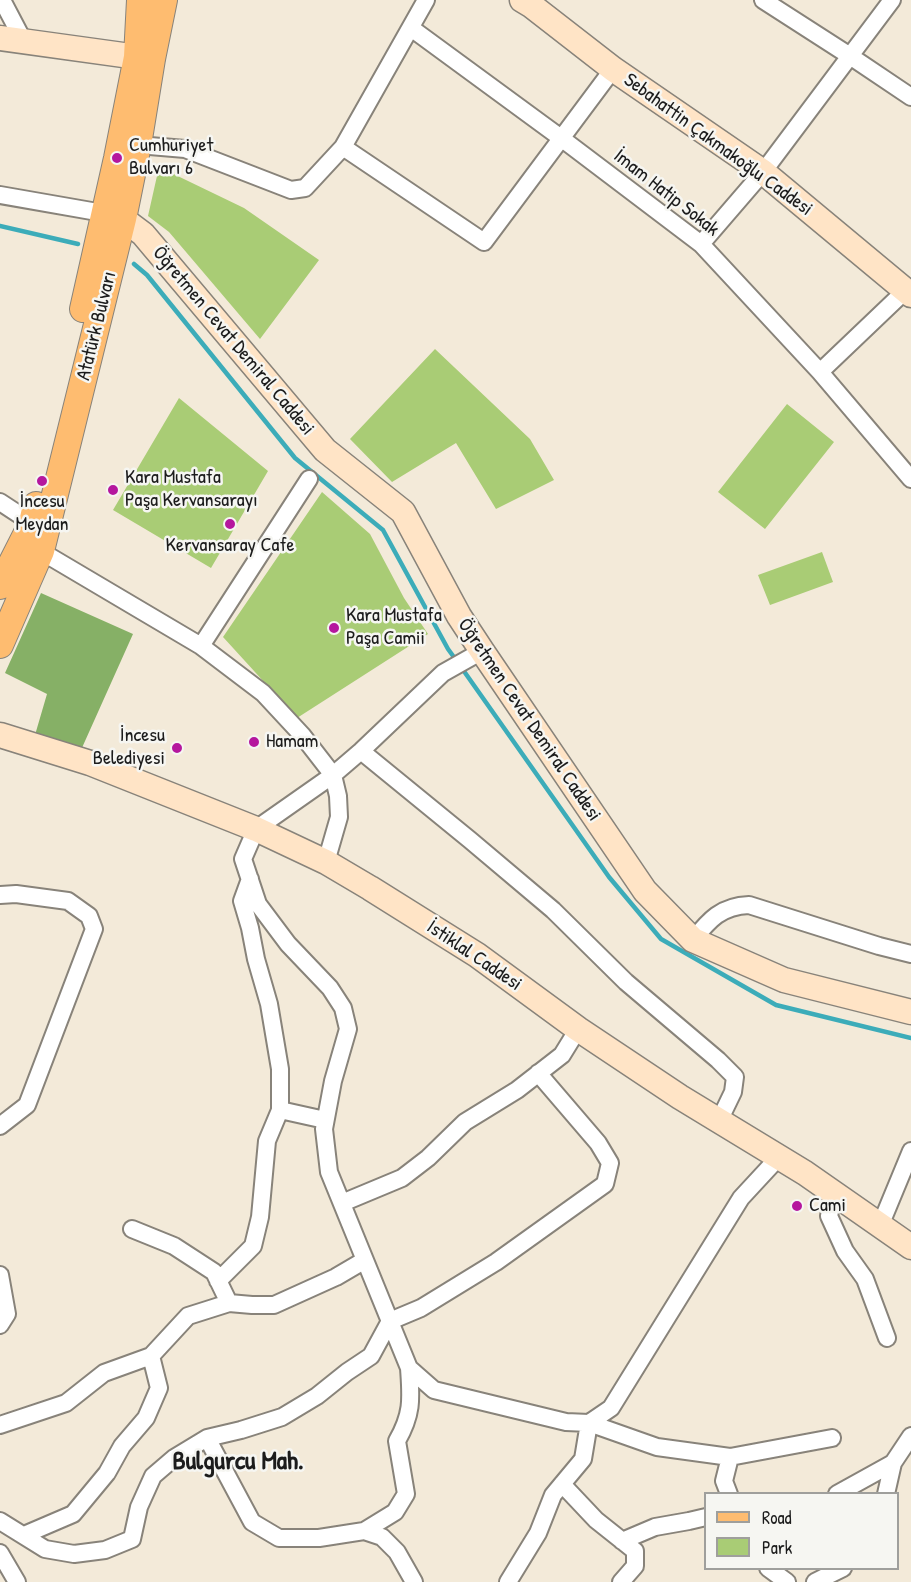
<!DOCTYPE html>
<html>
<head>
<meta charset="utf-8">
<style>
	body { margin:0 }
	#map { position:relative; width:911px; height:1582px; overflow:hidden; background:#f3ead9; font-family:"Patrick Hand",sans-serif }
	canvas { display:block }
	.legend { position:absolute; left:704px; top:1492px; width:195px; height:78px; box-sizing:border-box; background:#f6f6f2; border:2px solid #9f9f9c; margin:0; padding:8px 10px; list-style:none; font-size:18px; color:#1c1c1c }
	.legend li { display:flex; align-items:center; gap:12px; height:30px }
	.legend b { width:30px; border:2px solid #9f9f9c }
</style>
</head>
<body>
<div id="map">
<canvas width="911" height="1582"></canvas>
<ul class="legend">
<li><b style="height:8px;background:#febc70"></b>Road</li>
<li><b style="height:16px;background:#a9cc75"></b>Park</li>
</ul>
</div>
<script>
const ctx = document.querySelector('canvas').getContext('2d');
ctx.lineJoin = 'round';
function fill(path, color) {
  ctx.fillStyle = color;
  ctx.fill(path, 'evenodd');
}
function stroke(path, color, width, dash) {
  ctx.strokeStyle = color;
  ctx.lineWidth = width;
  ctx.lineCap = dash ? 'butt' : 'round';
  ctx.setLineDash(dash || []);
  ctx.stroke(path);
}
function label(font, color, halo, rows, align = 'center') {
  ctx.font = font + ' "Patrick Hand",sans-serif';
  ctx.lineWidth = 5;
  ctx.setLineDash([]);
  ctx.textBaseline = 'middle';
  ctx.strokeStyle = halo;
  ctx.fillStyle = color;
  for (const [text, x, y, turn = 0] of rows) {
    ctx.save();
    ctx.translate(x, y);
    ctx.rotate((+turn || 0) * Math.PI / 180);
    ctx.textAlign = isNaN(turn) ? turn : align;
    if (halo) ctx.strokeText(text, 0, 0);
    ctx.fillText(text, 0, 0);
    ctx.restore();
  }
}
fill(new Path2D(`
	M159,167L244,208L319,260L260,339L169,232L148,216Z
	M435,349L530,439L554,480L496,509L456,443L392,482L350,439Z
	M179,398L268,471L211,568L113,510Z
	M787,404L834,442L765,529L718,492Z
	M322,492L370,534L404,598L428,634L297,718L223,637Z
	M822,552L833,582L770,605L758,575Z`), '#a9cc75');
fill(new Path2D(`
	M41,593L133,634L81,750L35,735L47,694L5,673Z`), '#86b066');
stroke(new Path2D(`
	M0,226L78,244
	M134,264L147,275L295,458L383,530L448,649L456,660
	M461,667L609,877L661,939L776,1005L911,1038`), '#3cacb9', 4.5);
const street = new Path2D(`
	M2,0L24,42
	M763,0L850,56L911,97
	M411,28L561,138L701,244L820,372L911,479
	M138,145L185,149L291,190L305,188L343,147L426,0
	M343,147L484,242L613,69
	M0,195L103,213
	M701,244L763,172L892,0
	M820,372L906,290
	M0,502L32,523
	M32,546L201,646L263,693L302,735L333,775L338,796L339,817L326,862
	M201,646L309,479
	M482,651L443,673L361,751L333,775L256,829L243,859L258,904L288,944L330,988L343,1008L348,1029L333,1081L324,1129L329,1172L409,1368L434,1390L566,1422L589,1423L657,1447L730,1457L832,1438
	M361,751L470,840L553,910L626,982L718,1060L735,1077L733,1092L719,1121
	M0,895L16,894L68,901L89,916L94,929L27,1105L0,1126
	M693,940C709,920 721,906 749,905L879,946L911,954
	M280,1110L325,1120
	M834,1193L829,1216L845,1251L865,1279L887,1338
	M342,1203L402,1178L428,1158L465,1122L517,1090L562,1055L578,1029
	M880,1226L911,1151
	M132,1229L174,1246L214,1272L229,1303
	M0,1275L7,1314L0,1325
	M218,1281L253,1246L260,1217L267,1141L280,1110V1069L269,1004L256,959L250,928L242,901L250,879
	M0,1425L66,1403L104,1373L151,1356L188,1316L229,1303L252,1305H274L336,1277L365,1260
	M207,1438L252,1522L279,1538H319L364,1531L382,1537L397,1552L414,1582
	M562,1484L596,1520L635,1551V1566L621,1582
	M729,1494L724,1481L730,1457
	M837,1494L893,1463
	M886,1494L893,1463L911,1436
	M0,1521L45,1549L74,1554L105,1550L132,1539L139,1507L153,1476L174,1458L207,1438L241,1430L282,1417L317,1396L347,1372L371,1356L390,1321L421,1308L496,1262L605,1184L610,1163L598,1143L538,1073
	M364,1531L395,1512L406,1494L397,1441C413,1413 411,1398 409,1368
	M24,1535L73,1514L107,1473L122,1446L146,1418L159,1388L151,1356
	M622,1541L655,1527L689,1521L706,1517
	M0,1553L17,1582
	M768,1568L787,1582
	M508,1582L538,1533L553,1495L583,1459L589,1423L611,1408L741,1198L778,1158
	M815,1582L843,1568`);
const secondary = new Path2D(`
	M522,0L532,6L613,69L763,172L911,295
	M0,38L152,59
	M123,219L143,234L325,450L403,512L459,616L482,651L645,891L693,940L784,980L911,1012
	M0,735L90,763L256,829L326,862L370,888L477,955L578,1029L680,1097L805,1173L911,1247`);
const primary = new Path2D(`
	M83,309L117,158L137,57L140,0
	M0,586L32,523L36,505
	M0,645L41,551L123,219L138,145L152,59L164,0`);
stroke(street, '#88837a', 20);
stroke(secondary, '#88837a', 27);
stroke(primary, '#88837a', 28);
stroke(street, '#fff', 16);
stroke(secondary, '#ffe4c6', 24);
stroke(primary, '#febc70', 26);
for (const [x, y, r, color] of [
	[117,158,6,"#b5179e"],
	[42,481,6,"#b5179e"],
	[113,490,6,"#b5179e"],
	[230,524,6,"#b5179e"],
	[334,628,6,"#b5179e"],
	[254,742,6,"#b5179e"],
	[177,748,6,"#b5179e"],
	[797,1206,6,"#b5179e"]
]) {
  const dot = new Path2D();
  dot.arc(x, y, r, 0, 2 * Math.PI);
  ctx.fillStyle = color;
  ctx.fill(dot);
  stroke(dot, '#f6f6f2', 2);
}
label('20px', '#1c1c1c', '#f6f6f2', [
	["Sebahattin Çakmakoğlu Caddesi",718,145,36],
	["İmam Hatip Sokak",666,193,38],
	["Atatürk Bulvarı",97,326,-76],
	["Öğretmen Cevat Demiral Caddesi",233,341,50],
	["Öğretmen Cevat Demiral Caddesi",529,720,56],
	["İstiklal Caddesi",474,956,34]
]);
label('20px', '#1c1c1c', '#f6f6f2', [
	["Cumhuriyet",129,146],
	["Bulvarı 6",129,169],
	["Kara Mustafa",125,478],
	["Paşa Kervansarayı",125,501],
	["İncesu",42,502,"center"],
	["Meydan",42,525,"center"],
	["Kervansaray Cafe",230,546,"center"],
	["Kara Mustafa",346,616],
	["Paşa Camii",346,639],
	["İncesu",165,736,"right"],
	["Belediyesi",165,759,"right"],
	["Hamam",266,742],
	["Cami",809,1206]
], 'left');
label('bold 26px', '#1c1c1c', '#f6f6f2', [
	["Bulgurcu Mah.",238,1462]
]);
</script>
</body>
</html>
